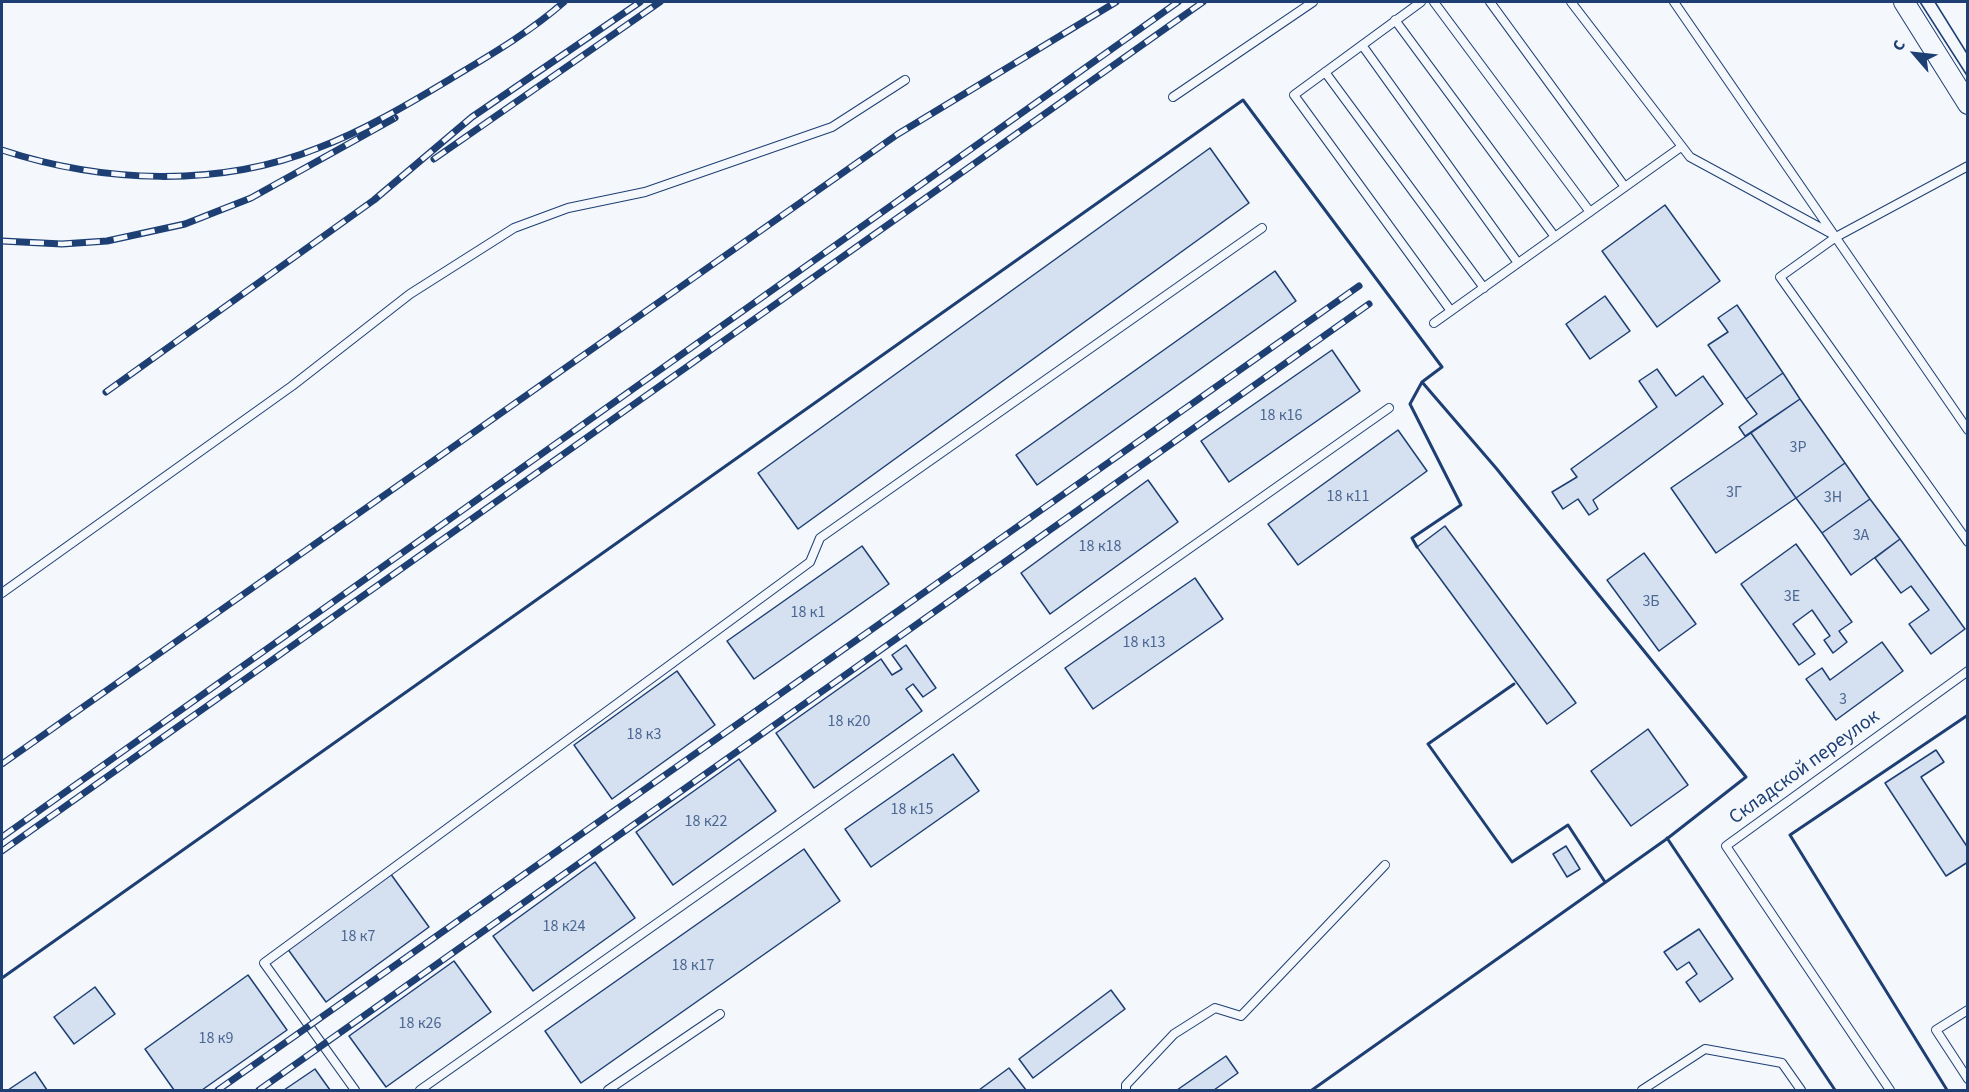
<!DOCTYPE html>
<html>
<head>
<meta charset="utf-8">
<style>
	body { margin:0 }
	#map { position:relative; width:1969px; height:1092px; overflow:hidden; background:#f4f7fb; font-family:"Source Sans 3",sans-serif }
	canvas { display:block }
	.frame { position:absolute; inset:0; border:3px solid #1d3f73; pointer-events:none }
	.north { position:absolute; left:1885px; top:24px; width:60px; height:60px; -webkit-text-stroke:4px #f4f7fb; paint-order:stroke; rotate:298deg; font-size:16px; font-weight:700; line-height:24px; text-align:center; color:#1d3f73 }
	.north::after { content:''; display:block; margin:auto; width:21px; height:27px; background:#1d3f73; clip-path:polygon(50% 0,100% 100%,50% 72%,0 100%) }
</style>
</head>
<body>
<div id="map">
<canvas width="1969" height="1092"></canvas>
<div class="frame"></div>
<div class="north">С</div>
</div>
<script>
const ctx = document.querySelector('canvas').getContext('2d');
ctx.lineJoin = 'round';
function fill(path, color) {
  ctx.fillStyle = color;
  ctx.fill(path, 'evenodd');
}
function stroke(path, color, width, dash) {
  ctx.strokeStyle = color;
  ctx.lineWidth = width;
  ctx.lineCap = dash ? 'butt' : 'round';
  ctx.setLineDash(dash || []);
  ctx.stroke(path);
}
function label(font, color, halo, rows, align = 'center') {
  ctx.font = font + ' "Source Sans 3",sans-serif';
  ctx.lineWidth = 4.5;
  ctx.setLineDash([]);
  ctx.textBaseline = 'middle';
  ctx.strokeStyle = halo;
  ctx.fillStyle = color;
  for (const [text, x, y, turn = 0] of rows) {
    ctx.save();
    ctx.translate(x, y);
    ctx.rotate((+turn || 0) * Math.PI / 180);
    ctx.textAlign = isNaN(turn) ? turn : align;
    if (halo) ctx.strokeText(text, 0, 0);
    ctx.fillText(text, 0, 0);
    ctx.restore();
  }
}
const building = new Path2D(`
	M1210,148L1249,203L798,529L758,473Z
	M1665,205L1720,281L1657,327L1602,251Z
	M1275,271L1296,301L1037,485L1016,455Z
	M1605,296L1630,331L1590,359L1566,324Z
	M1737,305L1783,373L1746,399L1708,345L1728,332L1718,318Z
	M1332,350L1360,391L1229,482L1201,441Z
	M1657,369L1676,396L1703,376L1723,404L1593,500L1598,509L1589,515L1578,499L1563,509L1552,492L1577,477L1571,469L1657,407L1639,381Z
	M1783,373L1800,399L1745,436L1739,427L1757,414L1746,399Z
	M1800,399L1845,463L1796,498L1751,433Z
	M1398,430L1427,471L1298,565L1268,524Z
	M1751,433L1796,498L1716,553L1671,488Z
	M1845,463L1870,499L1822,533L1796,498Z
	M1148,480L1178,522L1050,614L1021,573Z
	M1870,499L1900,539L1851,575L1822,533Z
	M1445,526L1576,703L1547,724L1417,547Z
	M1900,539L1965,629L1931,654L1909,624L1929,610L1911,586L1901,593L1875,558Z
	M1796,544L1852,622L1839,631L1847,642L1833,653L1824,640L1830,636L1812,610L1793,624L1815,654L1799,665L1741,584Z
	M862,546L889,584L754,679L727,641Z
	M1644,553L1696,624L1659,651L1607,580Z
	M1195,578L1223,619L1093,709L1065,668Z
	M1882,642L1903,671L1836,720L1806,679L1822,668L1830,680Z
	M906,645L936,688L923,697L913,684L906,689L922,711L814,788L776,733L881,659L892,675L902,669L892,655Z
	M677,671L715,725L612,799L574,745Z
	M1648,729L1688,785L1631,826L1591,771Z
	M1936,750L1944,762L1921,777L1968,848V862L1946,876L1885,783Z
	M953,754L979,791L871,867L845,829Z
	M739,759L776,811L673,885L636,832Z
	M1566,846L1580,869L1567,877L1553,854Z
	M804,849L840,901L581,1083L545,1031Z
	M595,862L635,918L533,991L493,936Z
	M390,873L429,927L326,1002L287,948Z
	M1699,929L1733,979L1700,1002L1686,982L1697,974L1689,962L1677,970L1664,952Z
	M454,961L491,1012L386,1087L349,1036Z
	M248,975L287,1030L202,1090H174L145,1049Z
	M95,987L115,1014L74,1044L54,1017Z
	M1111,990L1125,1009L1033,1078L1019,1059Z
	M1226,1056L1238,1073L1214,1090H1177Z
	M1009,1068L1026,1090H979Z
	M315,1069L330,1090H284Z
	M35,1072L47,1090H8Z`);
fill(building, '#d5e0f0');
stroke(building, '#1d3f73', 1.5);
const service = new Path2D(`
	M1421,2L1294,95L1451,311
	M1434,2L1590,212
	M1490,2L1625,187
	M1571,2L1690,157L1834,235
	M1674,2L1968,430
	M1395,20L1555,237
	M1362,45L1518,263
	M1325,72L1484,288
	M1173,97L1313,2
	M1968,166L1836,237L1780,277L1968,542
	M1434,323L1681,147
	M2,593L292,386L410,294L514,228L568,208L645,192L832,127L905,80
	M1968,1010L1936,1030L1968,1079
	M355,1090L264,963L810,562L820,538L1262,228
	M420,1090L1389,408
	M608,1090L720,1014
	M1126,1090V1085L1174,1034L1215,1008L1241,1016L1385,865
	M1642,1090L1705,1049L1782,1063L1801,1090
	M1890,1090L1726,846L1968,671`);
const tertiary = new Path2D(`
	M1904,2L1968,104`);
stroke(service, '#1d3f73', 10);
stroke(tertiary, '#1d3f73', 22);
stroke(service, '#f4f7fb', 8);
stroke(tertiary, '#f4f7fb', 20);
stroke(new Path2D(`
	M1920,2L1968,77
	M1935,2L1968,55`), '#1d3f73', 1.5);
const rail = new Path2D(`
	M2,150C102,183 219,188 318,148C363,131 407,105 447,81C487,57 529,33 564,2
	M434,159L660,2
	M2,241L62,244L107,241L185,224L251,198L395,118
	M106,392L374,200L472,117L640,2
	M2,764L898,134L1116,2
	M2,837L1178,2
	M2,851L1203,2
	M218,1090L1359,286
	M259,1090L1369,304`);
stroke(rail, '#1d3f73', 7);
stroke(rail, '#f4f7fb', 4.5, [14]);
stroke(new Path2D(`
	M1417,547L1412,538L1461,505L1410,404L1422,382
	M1514,684L1428,744L1512,862L1568,825L1605,882
	M1667,838L1835,1090
	M2,978L1243,100L1442,367L1422,382L1496,468L1746,777L1668,838L1312,1090
	M1947,1090L1790,835L1968,715`), '#1d3f73', 3);
label('16px', '#4b6792', null, [
	["18 к16",1281,416],
	["3Р",1798,448],
	["3Г",1734,493],
	["18 к11",1348,497],
	["3Н",1833,498],
	["3А",1861,536],
	["18 к18",1100,547],
	["3Е",1792,597],
	["3Б",1651,602],
	["18 к1",808,613],
	["18 к13",1144,643],
	["3",1843,700],
	["18 к20",849,722],
	["18 к3",644,735],
	["18 к15",912,810],
	["18 к22",706,822],
	["18 к24",564,927],
	["18 к7",358,937],
	["18 к17",693,966],
	["18 к26",420,1024],
	["18 к9",216,1039]
]);
label('20px', '#1d3f73', '#f4f7fb', [
	["Складской переулок",1805,768,-36]
]);
</script>
</body>
</html>
